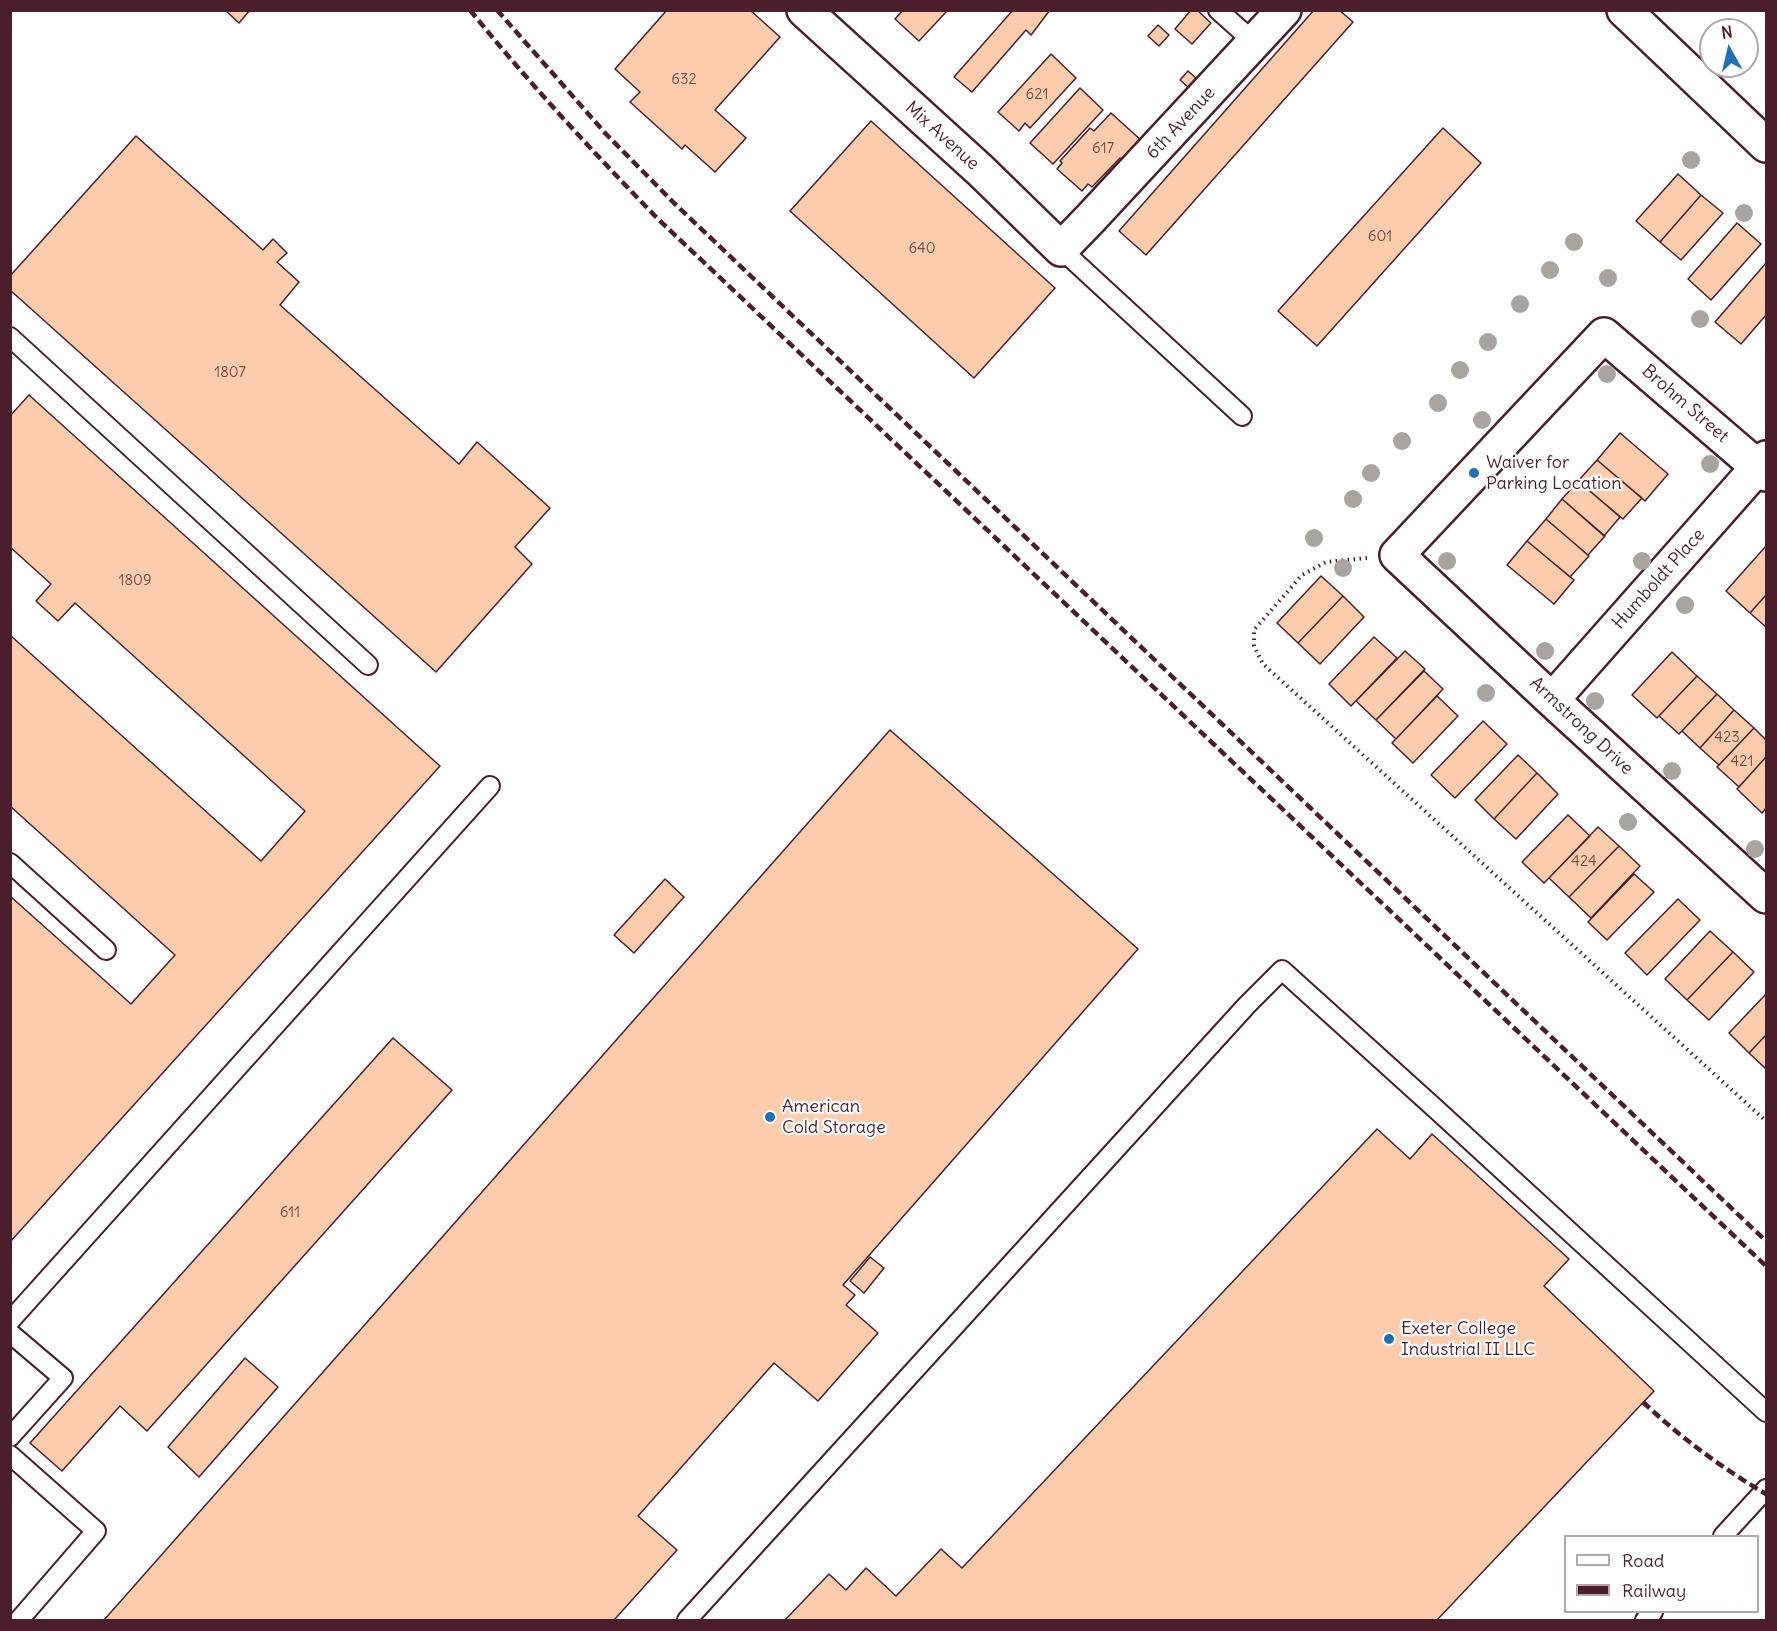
<!DOCTYPE html>
<html>
<head>
<meta charset="utf-8">
<style>
	body { margin:0 }
	#map { position:relative; width:1777px; height:1631px; overflow:hidden; background:#fff; font-family:Delius,sans-serif }
	canvas { display:block }
	.frame { position:absolute; inset:0; border:12px solid #4a1f2b; pointer-events:none }
	.legend { position:absolute; left:1564px; top:1535px; width:195px; height:78px; box-sizing:border-box; background:#fff; border:2px solid #b7a5aa; margin:0; padding:8px 10px; list-style:none; font-size:18px; color:#4a1f2b }
	.legend li { display:flex; align-items:center; gap:12px; height:30px }
	.legend b { width:30px; border:2px solid #b7a5aa }
	.north { position:absolute; left:1699px; top:18px; width:60px; height:60px; box-sizing:border-box; background:#fff; border:2px solid #b7a5aa; border-radius:50%; rotate:352deg; font-size:16px; font-weight:700; line-height:24px; text-align:center; color:#4a1f2b }
	.north::after { content:''; display:block; margin:auto; width:21px; height:27px; background:#1f6fb2; clip-path:polygon(50% 0,100% 100%,50% 72%,0 100%) }
</style>
</head>
<body>
<div id="map">
<canvas width="1777" height="1631"></canvas>
<div class="frame"></div>
<ul class="legend">
<li><b style="height:8px;background:#fff"></b>Road</li>
<li><b style="height:8px;background:#4a1f2b"></b>Railway</li>
</ul>
<div class="north">N</div>
</div>
<script>
const ctx = document.querySelector('canvas').getContext('2d');
ctx.lineJoin = 'round';
function fill(path, color) {
  ctx.fillStyle = color;
  ctx.fill(path, 'evenodd');
}
function stroke(path, color, width, dash) {
  ctx.strokeStyle = color;
  ctx.lineWidth = width;
  ctx.lineCap = dash ? 'butt' : 'round';
  ctx.setLineDash(dash || []);
  ctx.stroke(path);
}
function label(font, color, halo, rows, align = 'center') {
  ctx.font = font + ' Delius,sans-serif';
  ctx.lineWidth = 4.5;
  ctx.setLineDash([]);
  ctx.textBaseline = 'middle';
  ctx.strokeStyle = halo;
  ctx.fillStyle = color;
  for (const [text, x, y, turn = 0] of rows) {
    ctx.save();
    ctx.translate(x, y);
    ctx.rotate((+turn || 0) * Math.PI / 180);
    ctx.textAlign = isNaN(turn) ? turn : align;
    if (halo) ctx.strokeText(text, 0, 0);
    ctx.fillText(text, 0, 0);
    ctx.restore();
  }
}
const building = new Path2D(`
	M225,10H250L239,23Z
	M667,10H750L780,37L715,110L746,138L715,172L685,145L682,149L630,102L640,92L615,69Z
	M903,10H948L919,41L895,19Z
	M1013,10H1050L1031,35L1026,30L972,92L954,77Z
	M1191,10H1197L1211,23L1192,44L1175,29Z
	M1314,10H1339L1353,22L1146,255L1119,231Z
	M1158,25L1169,35L1159,46L1148,36Z
	M1051,54L1076,78L1030,128L1025,123L1019,131L998,112Z
	M1188,71L1196,78L1188,87L1180,80Z
	M1080,88L1103,110L1053,164L1030,143Z
	M1111,113L1142,141L1123,161L1120,158L1092,187L1088,184L1082,191L1057,169L1062,163L1060,161L1090,128L1094,131Z
	M871,121L1055,288L974,378L790,211Z
	M1443,128L1481,163L1317,346L1278,311Z
	M136,136L263,250L273,239L287,253L277,262L299,282L280,305L459,464L477,442L550,508L515,547L532,564L436,672L10,290V276Z
	M1678,174L1701,195L1660,242L1636,221Z
	M1701,195L1723,213L1681,260L1660,242Z
	M1737,223L1761,244L1711,300L1688,279Z
	M1766,263V315L1741,344L1715,322Z
	M29,395L440,766L10,1242V896L131,1004L175,955L10,806V635L261,861L305,811L75,603L58,621L36,601L51,584L10,547V416Z
	M1620,433L1668,474L1645,501L1597,460Z
	M1597,460L1642,498L1623,519L1578,481Z
	M1578,481L1620,517L1604,536L1562,499Z
	M1562,499L1605,536L1588,555L1546,519Z
	M1546,519L1589,556L1570,577L1527,541Z
	M1527,541L1574,580L1554,604L1507,565Z
	M1766,546V595L1750,613L1726,591Z
	M1321,576L1343,596L1298,643L1277,623Z
	M1766,595V627L1750,613Z
	M1343,596L1364,617L1320,664L1298,643Z
	M1374,637L1397,658L1351,706L1329,684Z
	M1405,651L1425,669L1376,720L1356,701Z
	M1672,652L1697,676L1657,718L1632,695Z
	M1424,671L1443,689L1396,739L1376,720Z
	M1697,676L1717,694L1679,734L1659,716Z
	M1717,694L1734,710L1700,748L1682,731Z
	M1437,696L1458,716L1413,763L1392,743Z
	M1734,710L1754,728L1719,765L1700,748Z
	M1483,721L1507,744L1455,798L1431,775Z
	M1754,728L1766,740V757L1739,787L1717,767Z
	M890,730L1138,949L843,1285L855,1295L846,1305L878,1333L818,1401L774,1363L638,1516L677,1550L614,1620H104Z
	M1518,755L1537,773L1494,819L1475,800Z
	M1766,757V808L1762,813L1737,789Z
	M1537,773L1558,794L1516,839L1494,819Z
	M1568,815L1590,836L1544,883L1522,862Z
	M1598,827L1619,846L1569,897L1549,878Z
	M1619,846L1640,866L1591,918L1569,897Z
	M1634,874L1654,892L1607,940L1588,922Z
	M665,879L684,897L634,953L614,935Z
	M1678,899L1700,920L1647,975L1625,953Z
	M1710,931L1733,952L1687,1000L1665,979Z
	M1733,952L1754,972L1709,1020L1687,1000Z
	M1766,994V1035L1749,1053L1729,1033Z
	M1766,1035V1069L1749,1053Z
	M393,1038L452,1090L147,1431L120,1406L62,1471L30,1443Z
	M1377,1129L1410,1159L1432,1134L1569,1259L1544,1286L1654,1391L1437,1620H785L829,1574L846,1590L866,1568L896,1596L941,1549L962,1568Z
	M870,1257L884,1268L864,1293L850,1281Z
	M245,1358L278,1387L199,1477L168,1447Z`);
fill(building, '#fdccac');
stroke(building, '#4a1f2b', 1.5);
const lane = new Path2D(`
	M1218,10L1255,43
	M1061,249L1242,416
	M10,337L368,665
	M10,863L106,950
	M10,1321L490,786
	M10,1333L63,1378L10,1437
	M10,1455L96,1531L19,1620
	M1723,1536L1766,1489
	M687,1620L1247,1005L1282,970L1438,1111L1766,1412
	M1645,1620L1653,1612`);
const street = new Path2D(`
	M804,10L980,170L1061,249L1091,218L1284,10
	M1624,10L1766,145
	M1766,474L1604,335L1397,555L1552,700L1766,896
	M1552,700L1766,458`);
stroke(lane, '#4a1f2b', 22);
stroke(street, '#4a1f2b', 38);
stroke(new Path2D(`
	M1367,558L1326,562L1302,575L1254,630V646L1263,664L1766,1121`), '#4a1f2b', 4, [1.5, 4.5]);
stroke(lane, '#fff', 18);
stroke(street, '#fff', 33);
stroke(new Path2D(`
	M470,10C529,83 593,152 658,219L1766,1266
	M497,10L606,134L674,203L1766,1241
	M1643,1402C1681,1438 1722,1468 1766,1494`), '#4a1f2b', 4.5, [9, 4.5]);
ctx.fillStyle = '#aaa49f';
for (const [x, y] of [
	[1691,160],
	[1744,213],
	[1574,242],
	[1550,270],
	[1608,278],
	[1520,304],
	[1700,319],
	[1488,342],
	[1460,370],
	[1607,374],
	[1438,403],
	[1482,420],
	[1402,441],
	[1710,464],
	[1371,473],
	[1353,499],
	[1314,538],
	[1447,561],
	[1642,561],
	[1343,568],
	[1685,605],
	[1545,651],
	[1486,693],
	[1595,701],
	[1672,771],
	[1628,822],
	[1755,849]
]) {
  ctx.beginPath();
  ctx.arc(x, y, 9, 0, 2 * Math.PI);
  ctx.fill();
}
for (const [x, y, r, color] of [
	[1474,473,6,"#1f6fb2"],
	[770,1117,6,"#1f6fb2"],
	[1389,1339,6,"#1f6fb2"]
]) {
  const dot = new Path2D();
  dot.arc(x, y, r, 0, 2 * Math.PI);
  ctx.fillStyle = color;
  ctx.fill(dot);
  stroke(dot, '#fff', 2);
}
label('15px', '#774a4b', null, [
	["632",684,80],
	["621",1037,95],
	["617",1103,149],
	["601",1380,237],
	["640",922,249],
	["1807",230,373],
	["1809",135,581],
	["423",1727,738],
	["421",1742,762],
	["424",1584,862],
	["611",290,1213]
]);
label('18px', '#4a1f2b', '#fff', [
	["6th Avenue",1181,123,-47],
	["Mix Avenue",942,136,42],
	["Brohm Street",1685,404,41],
	["Humboldt Place",1659,579,-48],
	["Armstrong Drive",1581,726,43]
]);
label('18px', '#4a1f2b', '#fff', [
	["Waiver for",1486,463],
	["Parking Location",1486,484],
	["American",782,1107],
	["Cold Storage",782,1128],
	["Exeter College",1401,1329],
	["Industrial II LLC",1401,1350]
], 'left');
</script>
</body>
</html>
